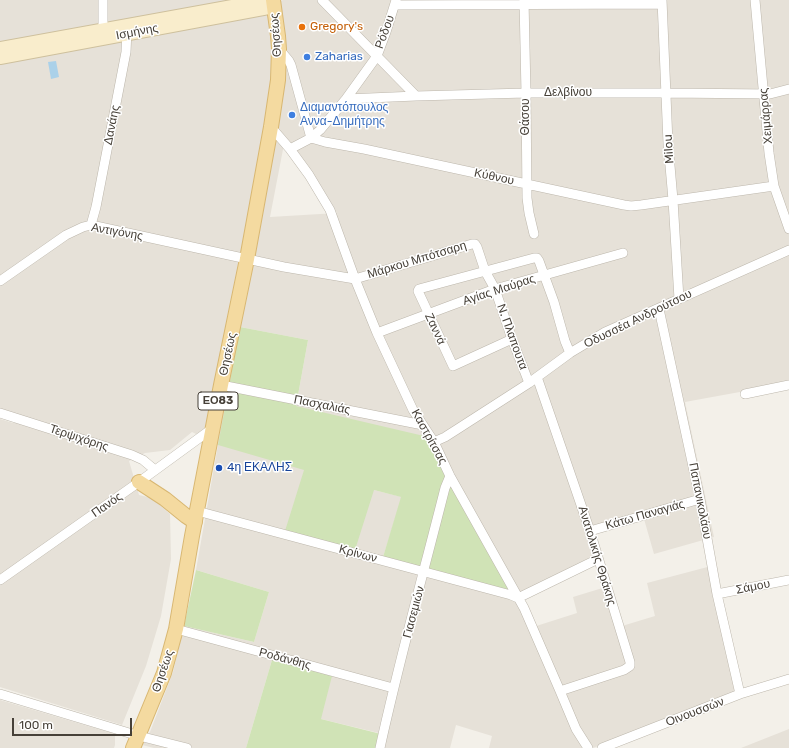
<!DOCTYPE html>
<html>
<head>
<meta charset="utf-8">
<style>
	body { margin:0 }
	#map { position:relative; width:789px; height:748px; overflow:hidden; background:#f3f0e9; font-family:Rubik,sans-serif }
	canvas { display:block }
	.scale { position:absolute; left:12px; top:718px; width:120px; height:18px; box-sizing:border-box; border:2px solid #464038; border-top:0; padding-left:5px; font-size:12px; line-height:14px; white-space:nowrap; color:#464038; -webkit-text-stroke:3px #fff; paint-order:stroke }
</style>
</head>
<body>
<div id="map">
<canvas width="789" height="748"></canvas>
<div class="scale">100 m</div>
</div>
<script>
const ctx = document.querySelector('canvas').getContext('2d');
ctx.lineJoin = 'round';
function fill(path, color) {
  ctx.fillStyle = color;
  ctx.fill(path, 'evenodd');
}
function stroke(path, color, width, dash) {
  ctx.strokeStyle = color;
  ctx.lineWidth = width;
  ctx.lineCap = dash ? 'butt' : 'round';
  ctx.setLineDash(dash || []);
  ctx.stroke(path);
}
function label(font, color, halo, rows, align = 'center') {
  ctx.font = font + ' Rubik,sans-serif';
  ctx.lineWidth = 3;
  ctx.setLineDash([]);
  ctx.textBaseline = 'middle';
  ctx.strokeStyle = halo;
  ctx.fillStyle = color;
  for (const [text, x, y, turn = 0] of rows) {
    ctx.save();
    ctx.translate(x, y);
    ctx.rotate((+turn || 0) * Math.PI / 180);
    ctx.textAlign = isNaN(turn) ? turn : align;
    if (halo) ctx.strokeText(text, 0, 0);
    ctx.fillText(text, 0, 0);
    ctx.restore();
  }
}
fill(new Path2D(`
	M0,0H241L0,43Z
	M283,0H789V383L685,402L714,537L654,554L644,519L595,532L600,552L516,597L530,628L577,613L573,597L609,586L622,626L655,616L647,583L715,565L741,690L593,748H489L492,736L456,725L450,748H380L383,734L321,719L272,660L246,748H154L142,745L150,732L173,672L184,626L254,642L269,592L196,570L218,445L192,432L170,450L145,453L129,461L139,495L152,498L170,514L171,559L161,616L146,666L122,725L0,687V419L13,423H22L0,411V62L135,39L136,30L275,3ZM285,139L337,213L270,217ZM240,327L308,340L296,406L435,457L383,557L402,497L374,490L305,469Z
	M0,700L115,734V745L114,748H0Z
	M789,729V748H741Z`), '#e6e1d8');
fill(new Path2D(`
	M240,327L308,340L296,406L424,436L511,592L383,557L401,497L374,490L355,550L285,531L304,470L218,445Z
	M196,570L269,592L254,642L184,626Z
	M272,660L332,676L321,719L381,734L378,748H246Z`), '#d0e3b6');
fill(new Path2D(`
	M56,61L59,77L51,79L48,62Z`), '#abd1e9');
const street = new Path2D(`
	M103,0V35
	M322,0L416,96
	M524,0L526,93L527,198L529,213L534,234
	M662,0L668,143L673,200L679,299
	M755,0L769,153L774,186L789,229
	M395,5L662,4
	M279,49L289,61L291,65L311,138L325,142L364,149L624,205L631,206L641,205L774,186
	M346,99L416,96L526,93H666L770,94L789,89
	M271,127L290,149L309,175L330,210L355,279L377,333L413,410L434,442L450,476L524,608L560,691L576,729L588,748
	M290,149L311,138L320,130L346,99L377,56L386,32L396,0
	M91,225L96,207L126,52L127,30
	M0,281L66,235L83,227L91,225L284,267L355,279L472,244H475L477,247L485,271L495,289L512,339L529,383
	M659,309L700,499L717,594L740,694
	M377,333L495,289L623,253
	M512,339L453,366L418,291L419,289L534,258H537L539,261L554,302L565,341L570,353
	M537,377L590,531L630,662V666L624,670L560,691
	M221,385L423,425
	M745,394L789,385
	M0,413L132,455L143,460L155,470
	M434,442L445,437L456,430L529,383L570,353L605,332L789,250
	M197,511L511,595L518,598
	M590,531L700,499
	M0,580L139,482L213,428
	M717,594L789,580
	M518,598L598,559
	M176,629L393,688
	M0,694L139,736L187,748
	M380,748C399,661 423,575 445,488L450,476
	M602,748L740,694L789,679`);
const secondary = new Path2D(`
	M0,48L265,0
	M0,58L274,7`);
const primary = new Path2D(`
	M139,482L165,499L186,516L195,522
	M133,748L164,673L176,629L192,536L221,385L247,259L271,127L278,80L279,49L278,36L273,0`);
stroke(street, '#bdb7ac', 10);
stroke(secondary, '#cec09d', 14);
stroke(primary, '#d8b772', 16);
stroke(street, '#fff', 9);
stroke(secondary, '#f9edcc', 12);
stroke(primary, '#f4daa0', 14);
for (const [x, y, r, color] of [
	[302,27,4,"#e8710a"],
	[307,57,4,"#3f7fe0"],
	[292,115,4,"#3f7fe0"],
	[219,468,4,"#1a4fb4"]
]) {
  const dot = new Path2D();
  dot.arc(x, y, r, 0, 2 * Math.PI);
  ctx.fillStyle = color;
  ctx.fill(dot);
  stroke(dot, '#fff', 1.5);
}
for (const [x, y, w] of [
	[218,401,40]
]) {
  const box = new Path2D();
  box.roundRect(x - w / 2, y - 9, w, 18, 3);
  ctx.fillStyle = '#fff';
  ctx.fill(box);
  stroke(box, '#464038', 1);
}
label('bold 11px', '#464038', null, [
	["ΕΟ83",218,401]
]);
label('12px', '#c56008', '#fff', [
	["Gregory's",310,27]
], 'left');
label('12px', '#464038', '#fff', [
	["Ισμήνης",137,32,-11],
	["Ρόδου",385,32,-70],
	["Θησέως",276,35,-94],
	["Δελβίνου",568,93],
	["Χειμάρρας",766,116,-95],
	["Θάσου",526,117,-90],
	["Δανάης",112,125,-79],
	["Milou",669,149,-94],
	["Κύθνου",494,177,12],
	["Αντιγόνης",117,232,10],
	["Μάρκου Μπότσαρη",417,260,-17],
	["Αγίας Μαύρας",499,290,-18],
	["Οδυσσέα Ανδρούτσου",638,319,-26],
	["Ζαννά",435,329,65],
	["Ν. Πλαπουτα",512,337,70],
	["Θησέως",228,354,-78],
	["Πασχαλιάς",322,405,11],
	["Καστρίτσας",429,437,61],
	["Τερψιχόρης",79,438,18],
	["Παπανικολάου",700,501,79],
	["Πανός",107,505,-35],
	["Κάτω Παναγιάς",645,515,-16],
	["Κρίνων",358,554,15],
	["Ανατολικής Θράκης",597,556,73],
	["Σάμου",753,587,-11],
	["Γιασεμιών",414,612,-75],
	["Ροδάνθης",285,659,15],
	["Θησέως",163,671,-71],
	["Οινουσσών",695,712,-21]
]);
label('12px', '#366cbe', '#fff', [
	["Zaharias",315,57],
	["Διαμαντόπουλος",300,108],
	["Αννα-Δημήτρης",300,122]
], 'left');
label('12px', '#164399', '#fff', [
	["4η ΕΚΑΛΗΣ",227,468]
], 'left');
</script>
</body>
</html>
